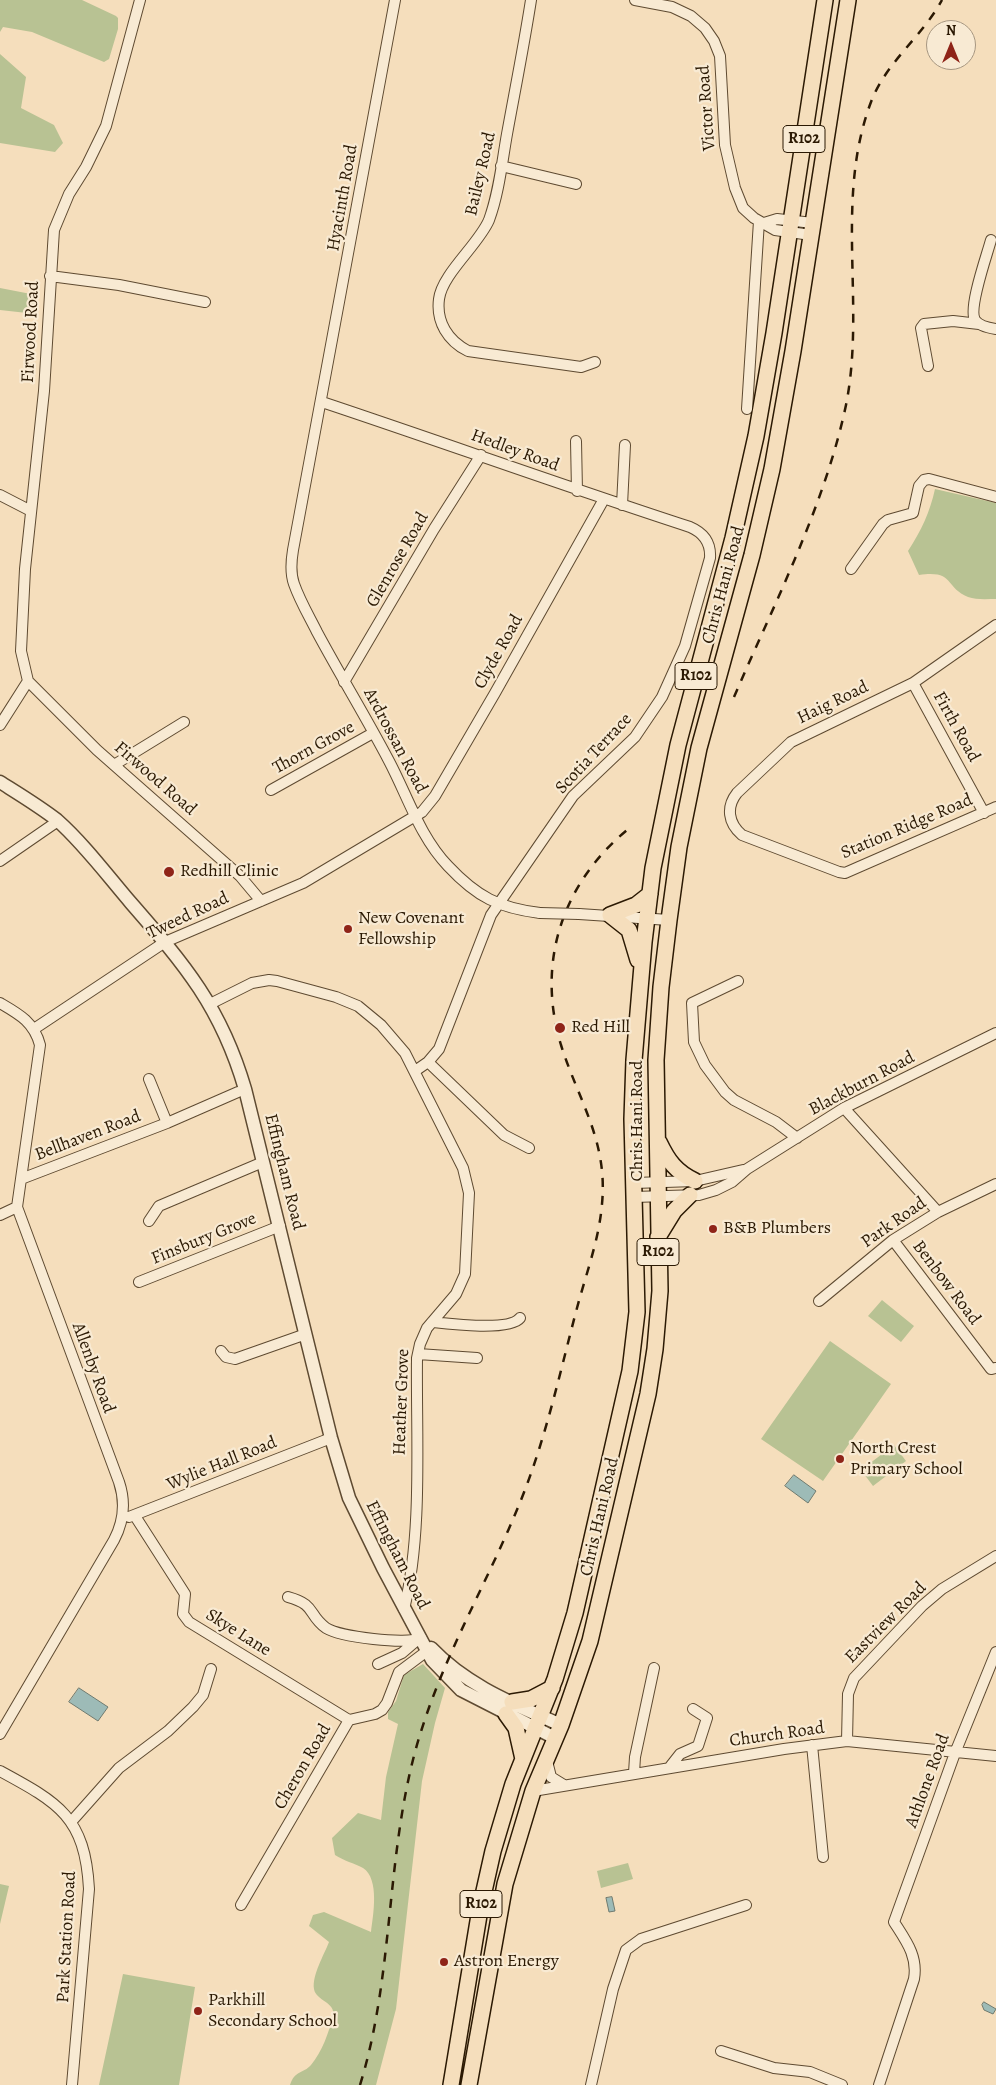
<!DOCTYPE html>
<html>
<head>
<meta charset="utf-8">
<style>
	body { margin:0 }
	#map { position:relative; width:996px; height:2085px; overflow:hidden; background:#f5debc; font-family:Alegreya,serif }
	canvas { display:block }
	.north { position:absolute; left:926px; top:20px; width:50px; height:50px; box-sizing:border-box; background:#f8ead3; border:1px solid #a69680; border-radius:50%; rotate:0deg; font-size:14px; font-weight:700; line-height:20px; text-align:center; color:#2b1903 }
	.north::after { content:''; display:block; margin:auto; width:18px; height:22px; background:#8f2418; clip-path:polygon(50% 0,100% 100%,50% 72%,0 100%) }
</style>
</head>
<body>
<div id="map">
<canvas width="996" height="2085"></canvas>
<div class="north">N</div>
</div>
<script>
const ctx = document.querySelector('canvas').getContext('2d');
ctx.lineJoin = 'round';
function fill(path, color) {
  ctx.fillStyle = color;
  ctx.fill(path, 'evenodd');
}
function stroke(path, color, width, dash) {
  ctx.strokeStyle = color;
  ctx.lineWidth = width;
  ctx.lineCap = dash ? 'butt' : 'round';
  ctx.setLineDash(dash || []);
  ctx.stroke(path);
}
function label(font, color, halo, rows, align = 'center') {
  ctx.font = font + ' Alegreya,serif';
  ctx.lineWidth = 4.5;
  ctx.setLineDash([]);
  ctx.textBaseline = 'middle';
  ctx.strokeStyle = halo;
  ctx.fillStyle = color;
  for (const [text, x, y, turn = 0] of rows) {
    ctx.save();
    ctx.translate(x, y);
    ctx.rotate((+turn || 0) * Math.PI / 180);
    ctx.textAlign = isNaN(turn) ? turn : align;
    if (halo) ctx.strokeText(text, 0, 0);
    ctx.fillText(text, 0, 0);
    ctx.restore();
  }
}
fill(new Path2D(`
	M0,0H82L116,16L118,18V29L109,59L104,62L32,32L3,27L0,32Z
	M0,54L26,77L21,108L54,125L63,143L55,152L0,143Z
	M0,288L36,295V314L0,310Z
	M935,489L996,503V599C987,599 976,600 968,597C944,587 955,570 919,575L908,551C921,531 930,512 935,489Z
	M882,1300L914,1326L901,1342L868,1316Z
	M830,1341L891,1384L823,1481L761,1439Z
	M894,1445L906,1461L873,1486L861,1470Z
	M423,1664L445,1688L435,1723L422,1781L396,2009L376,2085H290C295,2070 303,2074 311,2065C322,2052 329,2032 333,2016C336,2002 316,2001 314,1989C312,1975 324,1955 329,1942L309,1926L313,1915L324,1912L371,1932C373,1916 380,1879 363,1868C354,1863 344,1861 335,1855L332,1838L358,1813L381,1820L386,1777L398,1724L388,1719V1712L396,1701L404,1675Z
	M628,1863L633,1879L601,1888L597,1871Z
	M0,1884L9,1886L0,1924Z
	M123,1974L195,1987L179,2085H99Z`), '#b8c293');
const water = new Path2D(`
	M794,1475L816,1491L808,1503L785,1486Z
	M79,1688L108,1707L98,1721L69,1702Z
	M612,1897L615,1911L609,1912L606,1898Z
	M984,2002L996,2009L993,2014L984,2010L982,2005Z`);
fill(water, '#9dbbb7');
stroke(water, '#6f7a6f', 1);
const minor = new Path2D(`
	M140,0L106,126L86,167L69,194L54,230L44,391L25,569L21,651L28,681L97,750L240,876L261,901
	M395,0L293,550C291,562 290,573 294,584C300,601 309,616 317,632C340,675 366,717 389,761C408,797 420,837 448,866C477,897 499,908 540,913
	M531,0C524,45 515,90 507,134C502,162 499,193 489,220C479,244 442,274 439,299C436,322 448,341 468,351L581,367L595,362
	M635,0L672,7L691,16L705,28L714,41L720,56L725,145L735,188L743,208L754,218L775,230L811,235
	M501,166L576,184
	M764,223L777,219L813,223
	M991,240C987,255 968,308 975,320C979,326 989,328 996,329
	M50,276L119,285L205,302
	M928,366L921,328L924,324L953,321L979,324
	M322,402C445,443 567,487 690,527C704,533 711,543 710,558L685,646L662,697L635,737L573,796L491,915L439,1049L428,1062L415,1071
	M747,409L759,221
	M576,441L577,491
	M0,495L31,511
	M622,505L625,445
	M851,569L883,524L888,520L913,513L919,486L924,480L929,479L996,497
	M996,625L913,683L791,742L737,793C726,807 728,823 742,835L839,872L845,873L996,807
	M344,682L434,529L481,455
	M913,683L984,813
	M0,725L28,681
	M114,765L184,722
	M271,790L373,733
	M0,861L58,821
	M579,914L669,920
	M738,981L692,1003L694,1042L705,1065L725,1092L734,1100L776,1122L797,1138
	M0,1003C19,1014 34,1022 40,1045L17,1207L119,1482C126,1503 124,1521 114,1540L0,1734
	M210,1004L252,983L269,980L277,981L336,997L358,1006L381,1025L405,1053L463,1168L469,1193L465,1274L456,1294L427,1328L420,1344L417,1358C416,1436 423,1533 404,1609
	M34,1029L165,942L303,883L422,812L435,796L495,693L604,499
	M428,1062L504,1135L529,1148
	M149,1079L167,1123
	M844,1108L938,1212
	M21,1179L167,1123L238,1092
	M634,1183L695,1181L743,1170
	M634,1197L699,1195L716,1190L732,1182L747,1169L844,1108L996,1033
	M0,1215L17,1207
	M149,1221L159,1206L263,1162
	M893,1240L991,1369L996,1368
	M139,1282L280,1226
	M819,1301L893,1240L938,1212L996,1184
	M432,1322C450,1324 510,1331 520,1318
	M221,1351L226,1357L235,1359L306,1334
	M418,1354L477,1358
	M135,1516L185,1594L183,1614L189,1622L349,1720
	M129,1517L331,1438
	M288,1597C317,1605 307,1614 326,1628C340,1637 407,1645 421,1638
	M378,1664L402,1653L416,1641
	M847,1741L848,1694L854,1678L922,1606L942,1589L996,1556
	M812,1745L823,1857
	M547,1761L551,1777L564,1785
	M669,1768L680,1754L698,1746L707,1718L693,1709
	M0,1771C59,1803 85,1817 89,1889L72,2085
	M634,1773L635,1757L654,1668
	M533,1791L784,1749L847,1741L996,1756
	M71,1822L119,1768L168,1731L193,1707L203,1695L211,1669
	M241,1905L349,1720L375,1714L382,1710L387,1703L399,1672L431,1648
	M721,2051L774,2068L810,2072L842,2085
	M591,2085L613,1989L626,1950L641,1939L746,1905
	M879,2085L914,1979C918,1956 906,1941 894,1922L955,1753L996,1652`);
const tertiary = new Path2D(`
	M0,782C19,794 39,806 57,820C84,844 107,875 131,903C185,965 221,1007 245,1089L331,1438L349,1498L383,1568L432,1660L461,1690L555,1738
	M431,1648C467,1686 514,1704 561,1725`);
const primary = new Path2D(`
	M610,915L629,930L638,960
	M610,915L636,905L650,894
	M659,1142C668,1161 676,1172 695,1181
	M658,1237L674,1211L690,1195
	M512,1702L531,1699L552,1688
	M506,1714L516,1728L523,1759
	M451,2085L480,1909L493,1851L513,1784L555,1679L575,1613L630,1371L637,1312L632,1119L634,1060L644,942L653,868L678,745L733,538L756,436L774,333L825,0
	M469,2085L505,1884L533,1791L561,1725L590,1641L648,1394L655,1349L660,1291L656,1060L661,987L669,920L679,847L699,748L752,555L772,469L793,351L848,0`);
stroke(minor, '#5e4a31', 12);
stroke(tertiary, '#5e4a31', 15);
stroke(primary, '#2b1903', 18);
stroke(minor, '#f8ead3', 10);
stroke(tertiary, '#f8ead3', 12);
stroke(primary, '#f5debc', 15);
stroke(new Path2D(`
	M734,697C774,604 825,505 846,405C866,305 834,200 871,102C886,62 922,37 942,0
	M360,2085C395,1972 385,1851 419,1738C444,1654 489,1580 521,1500C546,1438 560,1372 577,1308C586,1274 599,1240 602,1204C608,1141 579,1102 561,1045C536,963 562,884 627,830`), '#2b1903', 2.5, [9, 9]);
const minorBridge = new Path2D(`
	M540,913L579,914`);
stroke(minorBridge, '#5e4a31', 12, []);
stroke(minorBridge, '#f8ead3', 10);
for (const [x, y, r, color] of [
	[169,872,6,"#8f2418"],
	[348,929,5,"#8f2418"],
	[560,1028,6,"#8f2418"],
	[713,1229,5,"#8f2418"],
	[840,1459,5,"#8f2418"],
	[444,1962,5,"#8f2418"],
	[198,2011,5,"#8f2418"]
]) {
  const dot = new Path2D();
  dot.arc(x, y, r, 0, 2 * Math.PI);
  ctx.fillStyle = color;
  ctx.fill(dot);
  stroke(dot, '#f8ead3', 2);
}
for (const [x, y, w] of [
	[804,139,42],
	[696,676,42],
	[658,1252,42],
	[481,1904,42]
]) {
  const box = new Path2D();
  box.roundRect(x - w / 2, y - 13.5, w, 27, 4);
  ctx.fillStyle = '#f8ead3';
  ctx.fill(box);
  stroke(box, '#2b1903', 1);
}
label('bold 16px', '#2b1903', null, [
	["R102",804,139],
	["R102",696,676],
	["R102",658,1252],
	["R102",481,1904]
]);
label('18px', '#2b1903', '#f8ead3', [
	["Victor Road",707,108,-94],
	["Bailey Road",481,174,-77],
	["Hyacinth Road",343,198,-80],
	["Firwood Road",31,332,-87],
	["Hedley Road",515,451,20],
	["Glenrose Road",398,560,-60],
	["Chris Hani Road",724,585,-75],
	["Clyde Road",499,652,-61],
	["Haig Road",833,703,-26],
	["Firth Road",956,727,61],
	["Ardrossan Road",395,741,62],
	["Thorn Grove",314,748,-29],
	["Scotia Terrace",594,754,-47],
	["Firwood Road",155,779,41],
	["Station Ridge Road",907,827,-23],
	["Tweed Road",188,916,-25],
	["Blackburn Road",862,1084,-28],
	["Chris Hani Road",638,1121,-90],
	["Bellhaven Road",88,1136,-21],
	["Effingham Road",284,1172,76],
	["Park Road",894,1223,-35],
	["Finsbury Grove",204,1239,-22],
	["Benbow Road",946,1283,53],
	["Allenby Road",93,1368,70],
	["Heather Grove",402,1402,-88],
	["Wylie Hall Road",222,1464,-22],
	["Chris Hani Road",600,1517,-77],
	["Effingham Road",397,1555,63],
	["Eastview Road",886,1623,-45],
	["Skye Lane",238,1633,32],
	["Church Road",777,1735,-8],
	["Cheron Road",303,1767,-60],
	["Athlone Road",928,1781,-70],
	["Park Station Road",67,1937,-87]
]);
label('18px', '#2b1903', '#f8ead3', [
	["Redhill Clinic",180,872],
	["New Covenant",358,919],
	["Fellowship",358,940],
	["Red Hill",571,1028],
	["B&B Plumbers",723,1229],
	["North Crest",850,1449],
	["Primary School",850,1470],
	["Astron Energy",454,1962],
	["Parkhill",208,2001],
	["Secondary School",208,2022]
], 'left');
</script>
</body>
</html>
